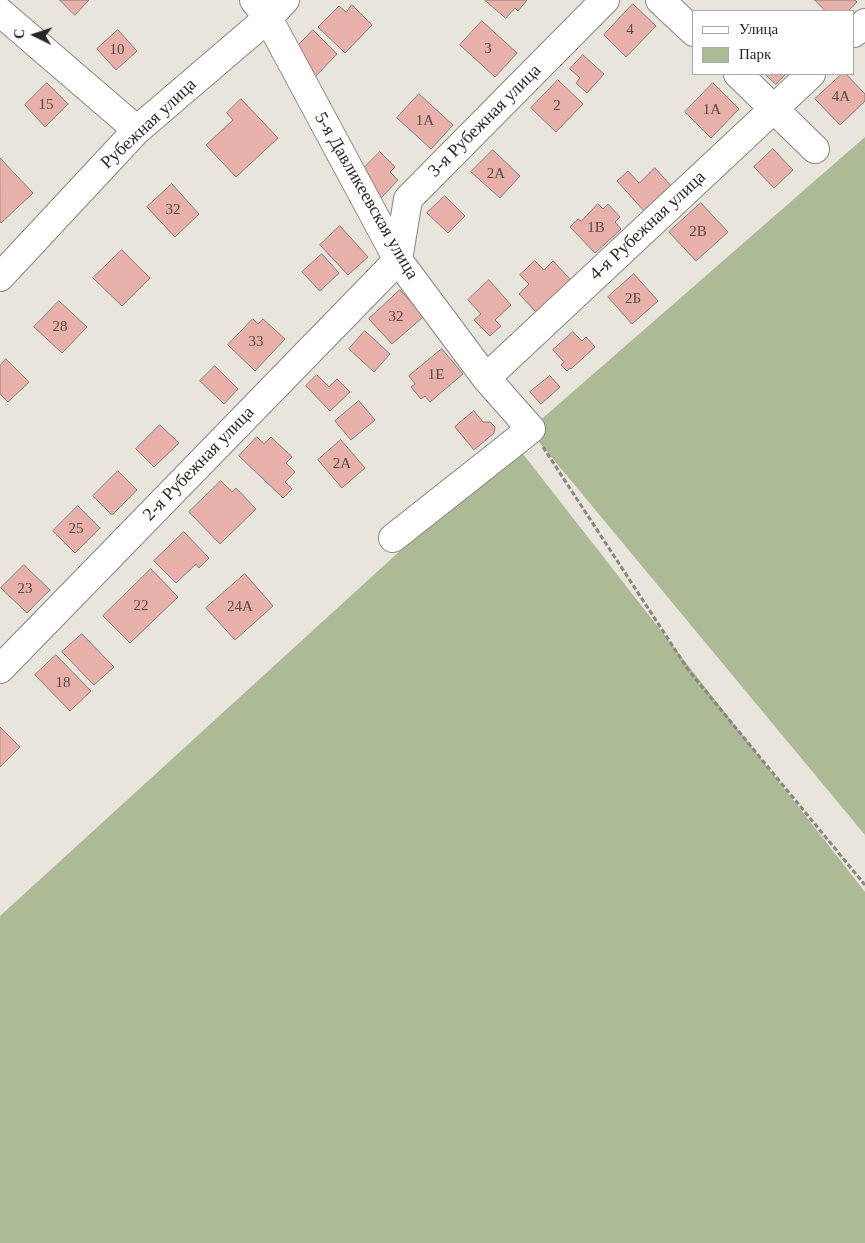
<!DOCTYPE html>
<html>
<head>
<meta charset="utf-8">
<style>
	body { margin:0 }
	#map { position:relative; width:865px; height:1243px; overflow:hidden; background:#e8e5dd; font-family:"Times New Roman",serif }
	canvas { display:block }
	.legend { position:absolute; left:692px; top:10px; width:162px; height:65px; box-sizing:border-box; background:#fff; border:1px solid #aaa9a8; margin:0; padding:6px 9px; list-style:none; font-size:15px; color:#2a2825 }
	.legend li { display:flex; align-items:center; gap:10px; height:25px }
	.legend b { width:25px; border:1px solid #aaa9a8 }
	.north { position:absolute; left:10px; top:10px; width:50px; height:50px; -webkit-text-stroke:4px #fff; paint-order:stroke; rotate:274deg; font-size:14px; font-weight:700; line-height:20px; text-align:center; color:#2a2825 }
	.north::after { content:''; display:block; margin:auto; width:18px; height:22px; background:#2a2825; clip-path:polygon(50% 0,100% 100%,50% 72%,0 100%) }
</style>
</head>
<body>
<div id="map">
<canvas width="865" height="1243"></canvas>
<ul class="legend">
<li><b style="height:6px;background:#fff"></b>Улица</li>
<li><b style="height:14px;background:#adba96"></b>Парк</li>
</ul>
<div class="north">С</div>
</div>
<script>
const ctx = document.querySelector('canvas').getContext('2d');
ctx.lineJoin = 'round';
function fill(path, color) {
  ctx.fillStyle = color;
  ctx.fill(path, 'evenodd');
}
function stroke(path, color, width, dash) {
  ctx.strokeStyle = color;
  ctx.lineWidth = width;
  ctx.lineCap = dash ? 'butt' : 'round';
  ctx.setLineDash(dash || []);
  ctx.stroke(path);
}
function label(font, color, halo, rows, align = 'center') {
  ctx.font = font + ' "Times New Roman",serif';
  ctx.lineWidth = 4.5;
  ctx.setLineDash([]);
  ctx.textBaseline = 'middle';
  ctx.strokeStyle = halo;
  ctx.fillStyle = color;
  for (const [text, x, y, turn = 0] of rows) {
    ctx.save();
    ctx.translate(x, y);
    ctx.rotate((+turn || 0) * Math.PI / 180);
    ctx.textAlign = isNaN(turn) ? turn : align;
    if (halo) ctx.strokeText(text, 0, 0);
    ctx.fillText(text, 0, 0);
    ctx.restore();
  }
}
fill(new Path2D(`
	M865,137V835L529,430Z
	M516,445L865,892V1243H0V916Z`), '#adba96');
const building = new Path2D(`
	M60,0H89L75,15Z
	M485,0H527L518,11L515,8L506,18Z
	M815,0H855L857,2L848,11H826Z
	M633,4L656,26L626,57L604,35Z
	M352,5L372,25L345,53L318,27L339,6L346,12Z
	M482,21L517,53L495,77L460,45Z
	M118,30L137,51L116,70L97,49Z
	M313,30L337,54L314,78L295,49Z
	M583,55L604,74L587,93L576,83L580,78L570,69Z
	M765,74H786L776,84Z
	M842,74H846L865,94V101L840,125L815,99Z
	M558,80L583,104L556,132L531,108Z
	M47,83L68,104L45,127L25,105Z
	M713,83L739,109L711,138L685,112Z
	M419,94L453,125L431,149L397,118Z
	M241,99L278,138L236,177L206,145L233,120L227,113Z
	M773,149L793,170L774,188L754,167Z
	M493,150L520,176L500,198L471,172Z
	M380,152L395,167L390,172L398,180L381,198L357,175Z
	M0,158L33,193L1,223L0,221Z
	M655,168L672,187L645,212L617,181L628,171L639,183Z
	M172,184L199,214L175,237L147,207Z
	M445,196L465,216L448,233L427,213Z
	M701,203L728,232L696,261L669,232Z
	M598,204L603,209L608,204L620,217L615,222L621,229L595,253L570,227L578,219L581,221Z
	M340,226L368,257L348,275L320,245Z
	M122,250L150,278L122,306L93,278Z
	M322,254L339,273L320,291L302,272Z
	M535,261L544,270L553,261L571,280L537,313L519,294L529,284L520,275Z
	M634,274L658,301L632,324L608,297Z
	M489,280L511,305L495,320L501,326L490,336L474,320L481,314L468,300Z
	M400,290L424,316L392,344L369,319Z
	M59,301L87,327L62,353L34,327Z
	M253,319L258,324L263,319L285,339L255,371L228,345Z
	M365,331L390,354L374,372L349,349Z
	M573,332L582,341L586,337L595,347L571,369L570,368L567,371L561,365L564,362L553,350Z
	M442,349L463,374L430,402L425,396L421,399L411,387L415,384L409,376Z
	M6,359L29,382L8,402L0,394V366Z
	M215,366L238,389L224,404L200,381Z
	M317,375L329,387L337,379L350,392L330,411L306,386Z
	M550,376L560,387L541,404L530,392Z
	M359,401L375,420L351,440L335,421Z
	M474,411L483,422H490L495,427L494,433L474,450L455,427Z
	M160,425L179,443L154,467L136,449Z
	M257,437L264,444L271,437L292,457L286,463L295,472L285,482L292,489L283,498L239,456Z
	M341,440L365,468L342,488L318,460Z
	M118,471L137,490L112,515L93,496Z
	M221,481L232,492L236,488L256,509L220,544L189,512Z
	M78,506L100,528L75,553L53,531Z
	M184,532L209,558L199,568L196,564L176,583L154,561Z
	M24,565L50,590L27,613L1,588Z
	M151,569L178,597L130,643L103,616Z
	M245,574L273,606L235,640L206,608Z
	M82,634L114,667L94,685L62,652Z
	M56,655L91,691L70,711L35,675Z
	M0,727L20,747L0,767Z`);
fill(building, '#e7b0a9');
stroke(building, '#857c7a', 1);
const minor = new Path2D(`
	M254,0L268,18L398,260L486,378L531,429L393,538
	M660,0L694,32
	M0,12L137,130
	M854,33L865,23
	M738,74L815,149
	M0,277L137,130L268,18L285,0
	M486,378L811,74
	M0,669L398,260L408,199L605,0`);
stroke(minor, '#89867f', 30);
stroke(new Path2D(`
	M543,447L689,671L865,885`), '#8a8782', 3, [5, 2.5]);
stroke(minor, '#fff', 28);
label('15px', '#594a46', null, [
	["4",630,30],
	["3",488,49],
	["10",117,50],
	["4А",841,97],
	["15",46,105],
	["2",557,106],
	["1А",712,110],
	["1А",425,121],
	["2А",496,174],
	["32",173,210],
	["1В",596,228],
	["2В",698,232],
	["2Б",633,299],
	["32",396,317],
	["28",60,327],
	["33",256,342],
	["1Е",436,375],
	["2А",342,464],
	["25",76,529],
	["23",25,589],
	["22",141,606],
	["24А",240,607],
	["18",63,683]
]);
label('18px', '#2a2825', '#fff', [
	["3-я Рубежная улица",485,121,-45],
	["Рубежная улица",149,124,-43],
	["5-я Давликеевская улица",366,196,60],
	["4-я Рубежная улица",648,226,-43],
	["2-я Рубежная улица",199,464,-46]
]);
</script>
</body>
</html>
